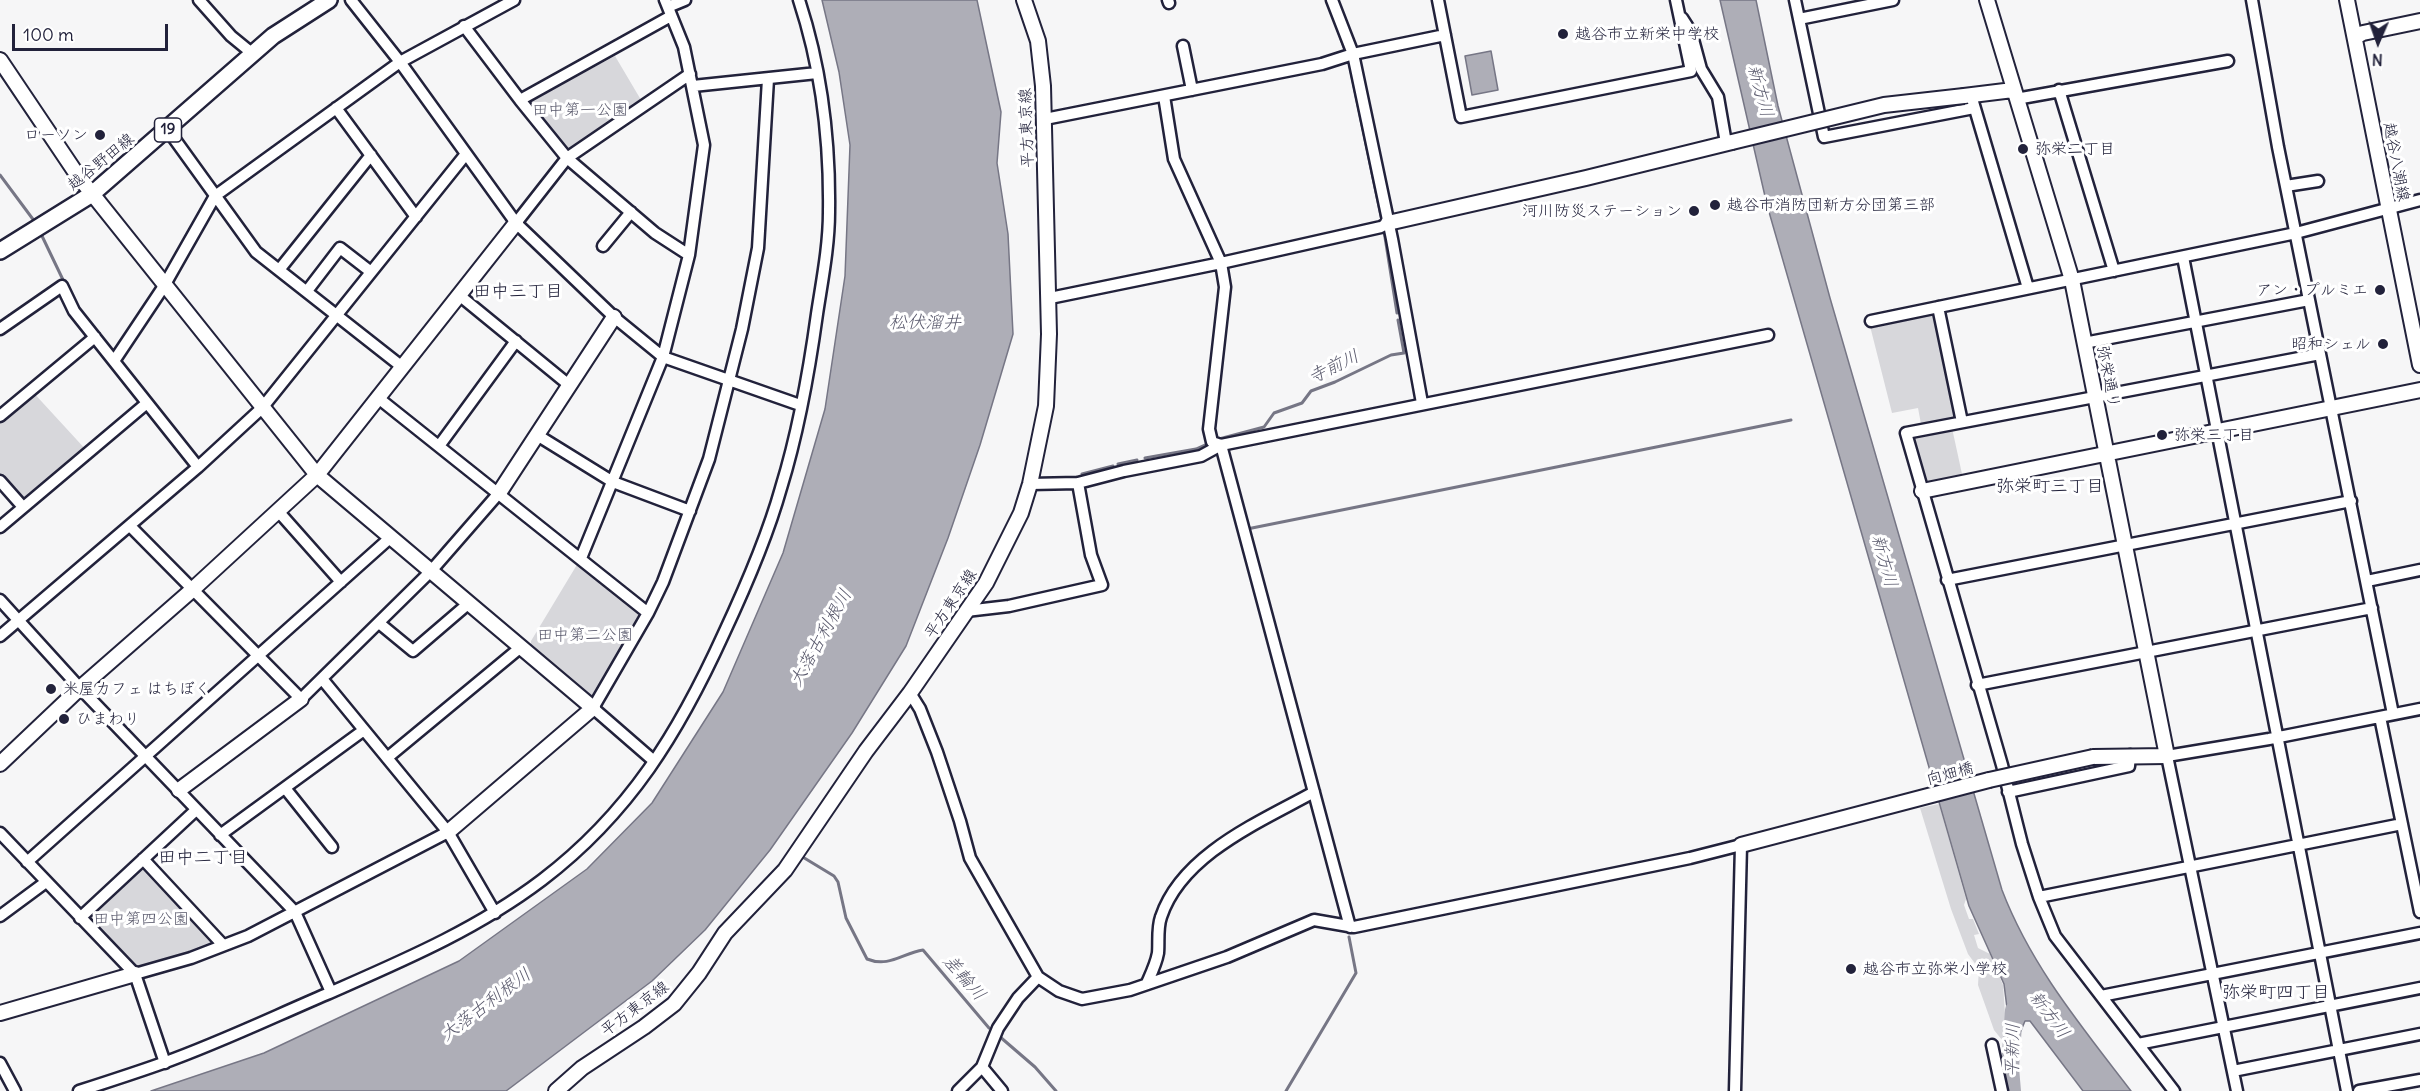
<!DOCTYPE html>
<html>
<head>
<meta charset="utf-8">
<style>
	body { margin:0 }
	#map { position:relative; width:2420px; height:1091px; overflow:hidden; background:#f6f6f7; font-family:Delius,sans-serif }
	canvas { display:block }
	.north { position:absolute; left:2348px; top:12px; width:60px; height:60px; -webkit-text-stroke:4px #fff; paint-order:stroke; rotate:182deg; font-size:16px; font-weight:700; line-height:24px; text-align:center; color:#22223b }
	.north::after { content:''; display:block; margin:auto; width:21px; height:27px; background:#22223b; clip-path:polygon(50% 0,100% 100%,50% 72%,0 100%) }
	.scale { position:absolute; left:12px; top:24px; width:156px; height:27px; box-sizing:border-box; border:3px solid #22223b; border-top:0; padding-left:8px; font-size:18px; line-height:21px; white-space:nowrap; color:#22223b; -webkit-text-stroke:4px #fff; paint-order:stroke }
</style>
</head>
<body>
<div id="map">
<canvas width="2420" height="1091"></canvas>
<div class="north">N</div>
<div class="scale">100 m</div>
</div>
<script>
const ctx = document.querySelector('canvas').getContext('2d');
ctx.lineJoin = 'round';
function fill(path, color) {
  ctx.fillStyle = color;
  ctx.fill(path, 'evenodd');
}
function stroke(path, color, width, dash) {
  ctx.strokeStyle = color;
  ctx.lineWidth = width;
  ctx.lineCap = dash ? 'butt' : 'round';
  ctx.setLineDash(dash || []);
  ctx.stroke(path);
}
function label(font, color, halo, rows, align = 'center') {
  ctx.font = font + ' Delius,"Klee One",sans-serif';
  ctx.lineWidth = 6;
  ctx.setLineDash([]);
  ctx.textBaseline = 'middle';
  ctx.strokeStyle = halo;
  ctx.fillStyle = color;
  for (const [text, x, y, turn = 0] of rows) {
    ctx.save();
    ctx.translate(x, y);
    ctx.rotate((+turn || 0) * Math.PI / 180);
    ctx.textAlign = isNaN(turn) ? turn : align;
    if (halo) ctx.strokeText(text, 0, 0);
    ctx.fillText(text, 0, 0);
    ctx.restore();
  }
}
fill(new Path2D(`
	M615,56L644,105L570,156L529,101Z
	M1931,313L1935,317L1954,417L1921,424L1918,408L1892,413L1870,326Z
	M31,390L88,452L23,507L0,481V416Z
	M1952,428L1962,474L1927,482L1923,479L1912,439L1914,436Z
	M581,558L648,613L593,708L531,649V641Z
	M1939,804L1966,899L1964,905L1969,919H1973L1979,934L1974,935L1978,948L1990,954L2003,985L2007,1041L2002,1040L1994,1030L1978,985L1979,969L1968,954L1951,909L1920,808Z
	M143,859L223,945L135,974L80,918Z`), '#d7d7db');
const water = new Path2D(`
	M822,0H977L1001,112L997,163L1008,234L1013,334L980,445L948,538L906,646L852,733L770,850L705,930L652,981L506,1091H151L264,1053L459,961L587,869L652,803L723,692L783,553L825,409L845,276L850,145L839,72Z
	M1720,0H1756L1778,106L1830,298L2002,890C2031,966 2082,1027 2131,1091H2083L2030,1021H2025L2020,1033L2010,1032L2004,984L1969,906L1767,205Z
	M1491,51L1498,90L1472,95L1465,56Z`);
fill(water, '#aeaeb7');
stroke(water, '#767685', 1.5);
stroke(new Path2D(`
	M1334,19L1345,50
	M1349,62L1382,221
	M0,175L35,222
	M1384,231L1397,313
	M42,236L65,284
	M1219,439L1264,427L1274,413L1302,403L1311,391L1335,382L1391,355L1404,353L1398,320
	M1145,458L1196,449L1205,445
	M1118,464L1137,460
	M1082,474L1113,466
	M1247,529L1791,420
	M801,856L834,876L838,882L846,918L867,959C889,968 903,953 923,950L989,1028
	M999,1036L1035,1067L1056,1091
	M1286,1091L1356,973L1349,937`), '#767685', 3);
stroke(new Path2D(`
	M2012,1091L2010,1068L2014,1010`), '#aeaeb7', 18);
const street = new Path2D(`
	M199,0L231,36L253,54
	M351,0L400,62L516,223L614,317L663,357L800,405
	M1168,0L1169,3
	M1332,0L1353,54L1392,239L1422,403
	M1438,0L1461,117L1691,71L1676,0
	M1795,0L1824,137L1974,108
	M2252,0L2278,147L2393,714
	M668,7L685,0
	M1682,18L1691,32L1701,69L1718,97L1726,143
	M1799,19L1893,0
	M464,26L520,100L567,158L655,233L689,255
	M1183,46L1192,90
	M693,86L817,73
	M2059,90L2114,271
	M1164,96L1174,159L1221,263L1225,287L1209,429L1212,442L1221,445
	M2016,99L2228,61
	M520,100L671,16
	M1973,102L2028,288
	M336,108L416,217
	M1045,119L1322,64L1353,54L1445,35
	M168,130L256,252L401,366
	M2286,186L2318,181
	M516,223L567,158L690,74
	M603,246L631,212
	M2183,257L2347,1091
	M279,270L371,155
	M307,291L340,248L371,272
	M459,295L569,385
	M1050,298L1221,263L1381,227L1388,223
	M1938,307L1962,422
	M1871,321L2296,233L2420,200
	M0,329L62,286L74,311L198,467
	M2084,343L2309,300
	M114,361L164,286L215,196L400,62L514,0
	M377,397L648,613
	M0,416L95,337
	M537,435L613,482L690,511
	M1221,445L1350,927
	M439,446L516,341
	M0,481L23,507
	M1030,484L1078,483L1124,471L1201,456L1221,445L1768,335
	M278,511L341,582
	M130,526L301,699L431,571L499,493
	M0,527L147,403
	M581,558L663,357L689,255L704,145L684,47L665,0
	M1947,580L2351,501
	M2367,581L2420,570
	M0,600L80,688L295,912L331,992
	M966,611L1009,606L1102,585L1091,555L1078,483
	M379,623L413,651L469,603
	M0,636L198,467L262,408L466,154
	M323,680L448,832L495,913
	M1977,685L2372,608
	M910,693L920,709L937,752L960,821L970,858L1038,977L1059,991L1082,999L1130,990L1227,957L1314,920L1354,927L1690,858L1741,845L1735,1091
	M2380,717L2420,912
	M387,758L521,647
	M654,761L593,708L648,613L663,582L709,459L742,329L758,248L768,79
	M285,788L332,847
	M2008,792L2129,766L2130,755
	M0,833L135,974L165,1063
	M220,835L364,730
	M143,859L223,945
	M27,862L391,537
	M2039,897L2402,824
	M0,916L46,882
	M80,918L196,810
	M135,974L191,958L248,936L448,832
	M1147,983C1151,974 1156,964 1158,953C1159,942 1157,928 1161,917C1182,854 1260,822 1314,792
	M2101,996L2420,933
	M2138,1044L2420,988
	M1992,1045L2002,1091
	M0,1063L15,1091
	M982,1067L1002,1091
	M2233,1071L2420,1034
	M79,1091C107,1082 135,1073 163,1063C219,1043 273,1017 327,994C402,961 476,930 542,880C630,813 679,732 724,633C746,586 767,538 781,488C798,433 809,372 817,314C822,281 829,246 829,212C830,141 821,67 799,0
	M958,1091L982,1067L998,1028L1018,998L1038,977
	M2174,1091L2055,936L2039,897L2022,844L2002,765L1906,433L2320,354
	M2237,1091L2167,756L2269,739L2420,709
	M2359,1091L2420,1080`);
const secondary = new Path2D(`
	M1987,0L2072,280L2167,756L2093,757
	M2347,0L2420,365
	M2355,37L2363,33L2420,21
	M0,60L78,176L317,475L593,708L448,832
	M1964,96L2013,90
	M1388,223L1586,178L1732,142
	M1922,491L2420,390
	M499,493L614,317
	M0,764L80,688L192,590L317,475L516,223
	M179,790L301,699
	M1741,845L1989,780
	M0,1013L135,974
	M556,1091L582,1068L644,1027L674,1004L699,973L725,933L785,870L866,751L910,693L986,583L1021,513L1030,484L1046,406L1049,334L1043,86L1038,41L1024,0`);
const primary = new Path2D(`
	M0,251L92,194L273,36L329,0`);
stroke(street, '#22223b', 15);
stroke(secondary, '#22223b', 18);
stroke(primary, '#22223b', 20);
stroke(street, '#fff', 10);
stroke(secondary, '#fff', 14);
stroke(primary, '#fff', 15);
const secondaryBridge = new Path2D(`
	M1732,142L1884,105L1964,96
	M1989,780L2093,757`);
stroke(secondaryBridge, '#22223b', 18, []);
stroke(secondaryBridge, '#fff', 14);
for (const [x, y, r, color] of [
	[1563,34,6,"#22223b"],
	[100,135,6,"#22223b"],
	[2023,149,6,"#22223b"],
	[1715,205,6,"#22223b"],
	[1694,211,6,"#22223b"],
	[2380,290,6,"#22223b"],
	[2383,344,6,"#22223b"],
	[2162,435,6,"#22223b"],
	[51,689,6,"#22223b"],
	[64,719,6,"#22223b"],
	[1851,969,6,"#22223b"]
]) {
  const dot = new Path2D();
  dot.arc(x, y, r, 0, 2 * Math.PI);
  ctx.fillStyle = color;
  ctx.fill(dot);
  stroke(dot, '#fff', 2);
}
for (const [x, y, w] of [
	[168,130,27]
]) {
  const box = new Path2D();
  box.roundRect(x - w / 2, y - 12, w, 24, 4.5);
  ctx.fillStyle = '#fff';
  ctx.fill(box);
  stroke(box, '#22223b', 1.5);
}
label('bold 15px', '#22223b', null, [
	["19",168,130]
]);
label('16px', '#22223b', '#fff', [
	["越谷市立新栄中学校",1575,34],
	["ローソン",88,135,"right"],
	["弥栄二丁目",2035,149],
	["越谷市消防団新方分団第三部",1727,205],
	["河川防災ステーション",1682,211,"right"],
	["アン・プルミエ",2368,290,"right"],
	["昭和シェル",2371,344,"right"],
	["弥栄三丁目",2174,435],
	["米屋カフェ はちぼく",63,689],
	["ひまわり",76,719],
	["越谷市立弥栄小学校",1863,969]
], 'left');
label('16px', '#58586b', '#fff', [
	["田中第一公園",580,110],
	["田中第二公園",585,635],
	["田中第四公園",141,919]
]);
label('16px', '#22223b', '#fff', [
	["平方東京線",1027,128,-92],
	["越谷野田線",101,162,-39],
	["越谷八潮線",2396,162,79],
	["弥栄通り",2108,377,79],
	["平方東京線",951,604,-56],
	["向畑橋",1950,774,-15],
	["平方東京線",635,1009,-37]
]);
label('italic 18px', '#5a5a6d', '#fff', [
	["新方川",1760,91,75],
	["松伏溜井",925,323],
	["寺前川",1334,367,-26],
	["新方川",1884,561,75],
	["大落古利根川",821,638,-61],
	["差輪川",964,978,49],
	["大落古利根川",486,1005,-37],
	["新方川",2049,1015,53],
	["平新川",2013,1050,-89]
]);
label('18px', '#22223b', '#fff', [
	["田中三丁目",518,292],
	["弥栄町三丁目",2050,487],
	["田中二丁目",203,858],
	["弥栄町四丁目",2276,993]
]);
</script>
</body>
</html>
